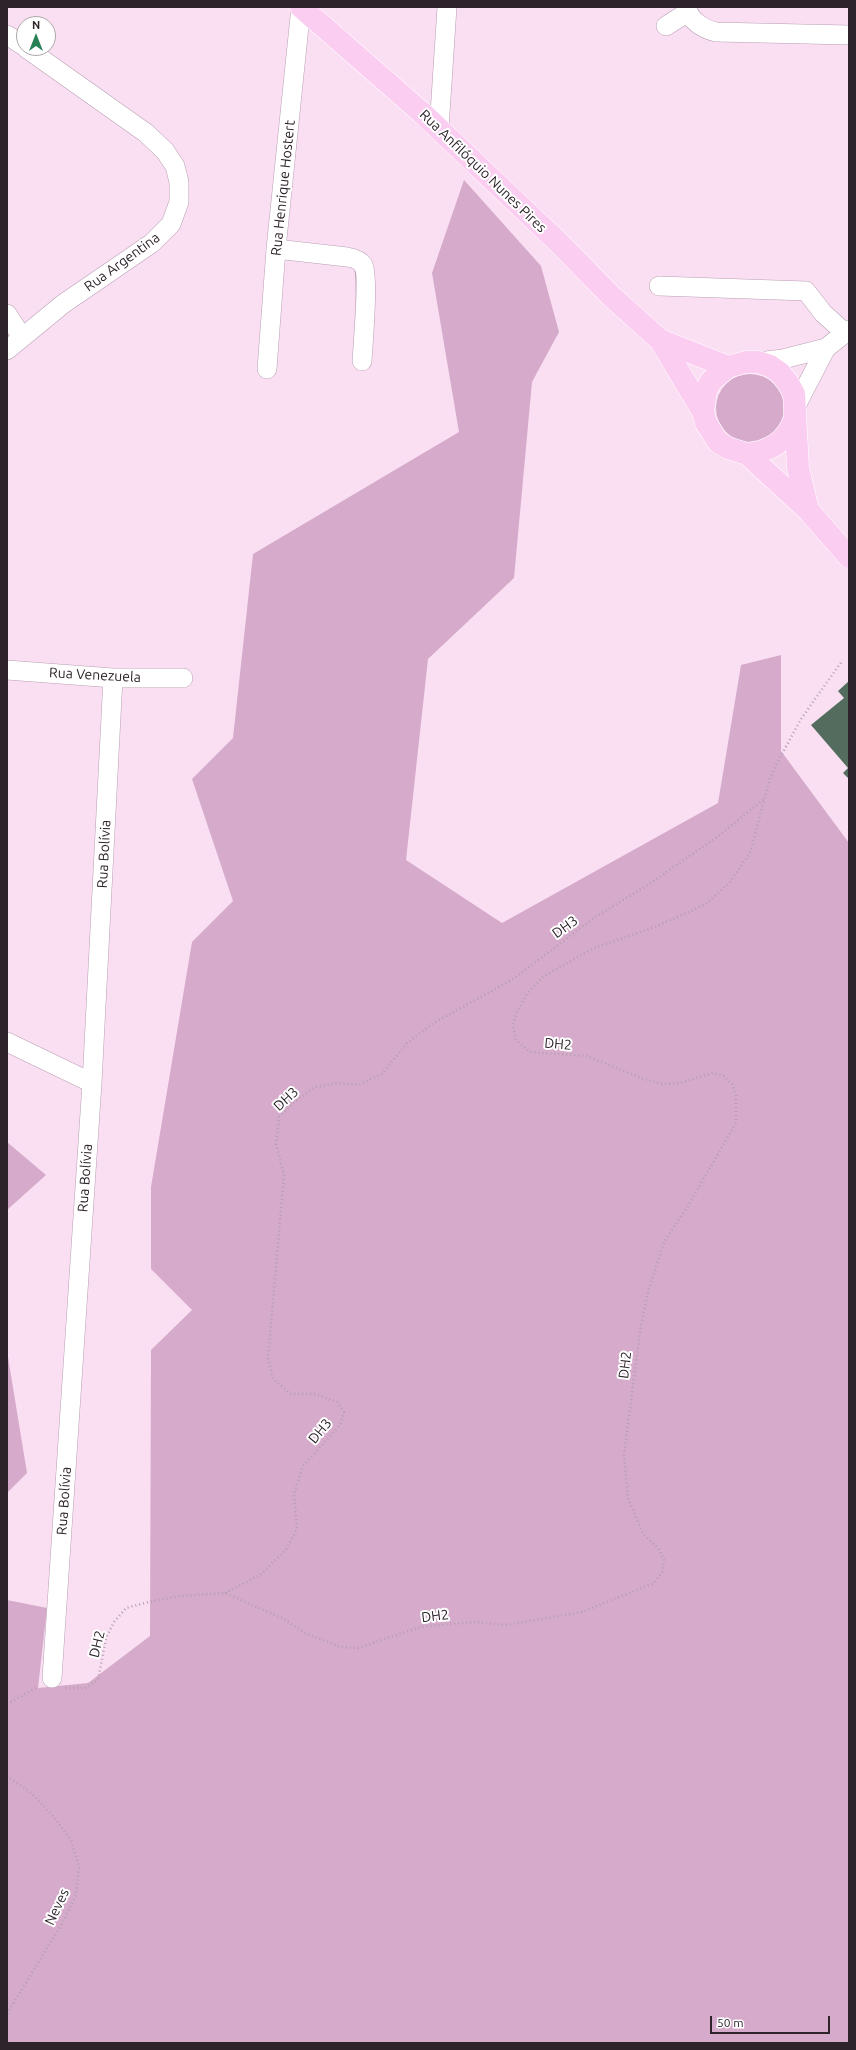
<!DOCTYPE html>
<html>
<head>
<meta charset="utf-8">
<style>
	body { margin:0 }
	#map { position:relative; width:856px; height:2050px; overflow:hidden; background:#fadff3; font-family:Ubuntu,sans-serif }
	canvas { display:block }
	.frame { position:absolute; inset:0; border:8px solid #2d232a; pointer-events:none }
	.north { position:absolute; left:16px; top:16px; width:40px; height:40px; box-sizing:border-box; background:#fff; border:1px solid #aba7aa; border-radius:50%; rotate:0deg; font-size:11px; font-weight:700; line-height:16px; text-align:center; color:#2d232a }
	.north::after { content:''; display:block; margin:auto; width:14px; height:18px; background:#277f54; clip-path:polygon(50% 0,100% 100%,50% 72%,0 100%) }
	.scale { position:absolute; left:710px; top:2016px; width:120px; height:18px; box-sizing:border-box; border:2px solid #2d232a; border-top:0; padding-left:5px; font-size:12px; line-height:14px; white-space:nowrap; color:#2d232a; -webkit-text-stroke:3px #fff; paint-order:stroke }
</style>
</head>
<body>
<div id="map">
<canvas width="856" height="2050"></canvas>
<div class="frame"></div>
<div class="north">N</div>
<div class="scale">50 m</div>
</div>
<script>
const ctx = document.querySelector('canvas').getContext('2d');
ctx.lineJoin = 'round';
function fill(path, color) {
  ctx.fillStyle = color;
  ctx.fill(path, 'evenodd');
}
function stroke(path, color, width, dash) {
  ctx.strokeStyle = color;
  ctx.lineWidth = width;
  ctx.lineCap = dash ? 'butt' : 'round';
  ctx.setLineDash(dash || []);
  ctx.stroke(path);
}
function label(font, color, halo, rows, align = 'center') {
  ctx.font = font + ' Ubuntu,sans-serif';
  ctx.lineWidth = 4;
  ctx.setLineDash([]);
  ctx.textBaseline = 'middle';
  ctx.strokeStyle = halo;
  ctx.fillStyle = color;
  for (const [text, x, y, turn = 0] of rows) {
    ctx.save();
    ctx.translate(x, y);
    ctx.rotate((+turn || 0) * Math.PI / 180);
    ctx.textAlign = isNaN(turn) ? turn : align;
    if (halo) ctx.strokeText(text, 0, 0);
    ctx.fillText(text, 0, 0);
    ctx.restore();
  }
}
fill(new Path2D(`
	M464,180L541,266L559,332L532,382L514,578L428,659L406,860L502,923L718,803L741,665L781,655V751L849,843V2043H7V1600L47,1608L38,1688L88,1683L150,1636L151,1350L192,1310L151,1269V1187L192,942L233,901L192,779L233,738L253,554L459,432L432,273Z
	M716 408a34 34 0 1 1 68 0a34 34 0 1 1-68 0Z
	M7,1142L46,1175L7,1210Z
	M7,1351L27,1473L7,1493Z`), '#d5aaca');
fill(new Path2D(`
	M849,681V779L843,773L848,768L811,725L844,698L838,691Z`), '#536c5d');
const minor = new Path2D(`
	M687,7C689,21 704,29 716,32L849,35
	M666,26L688,12
	M7,35L24,46
	M439,129L447,7
	M276,249L347,257C353,258 360,260 363,265C369,273 363,346 362,361
	M659,286L806,291L823,313L845,333
	M7,314L22,337
	M7,350L63,304L152,243L171,224L179,202V182L175,166L165,151L146,133L26,48
	M758,362L783,359L826,348
	M267,369L276,249L301,7
	M796,406L826,348L849,330
	M7,670L113,678H183
	M7,1042L92,1083
	M52,1678L92,1083L113,678`);
const major = new Path2D(`
	M301,7L421,112L559,243L611,296L660,340L703,412L706,423L718,442L728,448L747,454L808,510L849,557
	M660,340L728,367
	M703,412L706,391L711,381L728,367L746,362H758L770,366L780,373L788,383L794,394L798,468L808,510
	M747,454C771,451 786,442 795,418`);
stroke(minor, '#b89fb2', 20);
stroke(major, '#fff', 23);
stroke(new Path2D(`
	M225,1593L260,1575L286,1550L297,1529L294,1494L303,1466L340,1425L344,1412L337,1402L316,1394H291L273,1379L268,1358L284,1175L276,1144L279,1117L294,1102L315,1087L337,1083L358,1085L382,1074L407,1043L432,1024L513,979L595,917L648,885L717,837L764,799
	M65,1688H85L98,1680L106,1638L114,1622L126,1608L153,1601L180,1596L225,1593L284,1619L305,1633L341,1647L358,1648L420,1627L473,1622L506,1625L582,1612L654,1583L662,1572L664,1560L658,1548L643,1534L628,1498L624,1455L640,1331L648,1292L664,1242L688,1206L736,1123V1096L733,1085L724,1076L713,1073L679,1083L661,1084L641,1078L587,1056L530,1052L516,1040L513,1025L517,1012L527,994L544,976L594,948L655,927L706,904L730,882L750,853L770,778L782,754L801,719L842,661
	M7,1704L38,1687
	M7,1776L30,1792L53,1816L71,1840L79,1867L76,1895L64,1920L7,2014`), '#b59faf', 2.5, [1, 3]);
stroke(minor, '#fff', 19);
stroke(major, '#fbcef1', 22);
label('14px', '#2d232a', '#fff', [
	["Rua Anfilóquio Nunes Pires",483,171,44],
	["Rua Henrique Hostert",283,188,-84],
	["Rua Argentina",122,262,-36],
	["Rua Venezuela",95,675,3],
	["Rua Bolívia",104,854,-87],
	["DH3",565,927,-36],
	["DH2",558,1044,5],
	["DH3",286,1099,-43],
	["Rua Bolívia",85,1178,-86],
	["DH2",625,1365,-83],
	["DH3",320,1431,-50],
	["Rua Bolívia",64,1501,-86],
	["DH2",435,1616,-7],
	["DH2",97,1644,-76],
	["Neves",57,1907,-65]
]);
</script>
</body>
</html>
